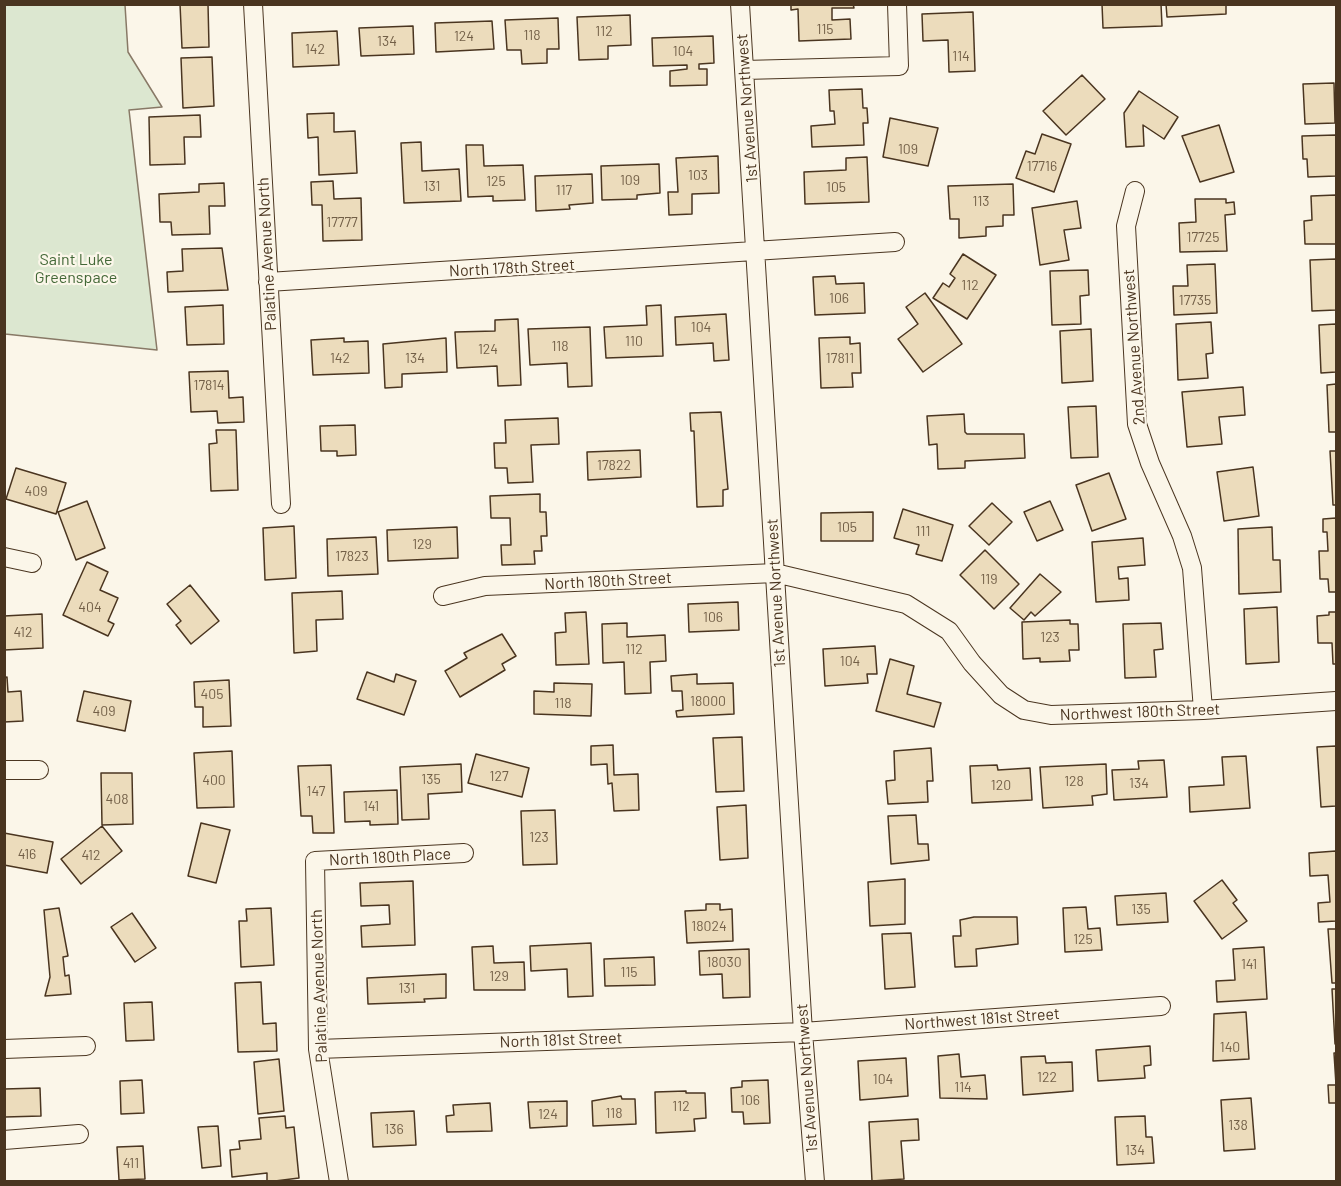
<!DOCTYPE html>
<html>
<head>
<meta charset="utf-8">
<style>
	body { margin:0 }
	#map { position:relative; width:1341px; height:1186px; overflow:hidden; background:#fbf6e9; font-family:Barlow,sans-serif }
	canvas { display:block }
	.frame { position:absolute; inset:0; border:6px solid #4a3520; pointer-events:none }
</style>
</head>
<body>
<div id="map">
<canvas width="1341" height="1186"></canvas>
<div class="frame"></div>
</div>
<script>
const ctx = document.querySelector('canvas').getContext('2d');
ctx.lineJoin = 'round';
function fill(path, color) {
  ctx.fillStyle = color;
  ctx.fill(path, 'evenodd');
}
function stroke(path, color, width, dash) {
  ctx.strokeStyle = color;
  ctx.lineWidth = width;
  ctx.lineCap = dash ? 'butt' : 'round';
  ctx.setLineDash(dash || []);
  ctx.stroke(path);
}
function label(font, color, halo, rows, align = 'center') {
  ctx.font = font + ' Barlow,sans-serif';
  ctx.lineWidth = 4.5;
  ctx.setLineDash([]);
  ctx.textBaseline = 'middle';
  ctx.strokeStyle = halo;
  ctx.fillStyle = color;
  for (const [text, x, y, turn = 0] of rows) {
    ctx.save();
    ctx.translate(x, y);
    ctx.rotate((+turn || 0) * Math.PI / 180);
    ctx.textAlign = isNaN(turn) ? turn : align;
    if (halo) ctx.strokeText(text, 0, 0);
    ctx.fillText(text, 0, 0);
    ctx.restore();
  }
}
const green = new Path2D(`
	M5,4L125,5L128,52L162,107L129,110L157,350L5,334Z`);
fill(green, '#dce7d0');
stroke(green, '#887966', 1.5);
const building = new Path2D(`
	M180,4H208L209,47L182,48Z
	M791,4H853L854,8H832V20L850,19L851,39L799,41L798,9L791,10Z
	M1102,4H1161L1162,26L1103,28Z
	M1166,4H1226V14L1167,17Z
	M973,12L975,71L949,72L948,40L923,41L922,14Z
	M630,15L631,45L608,46V59L579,60L577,17Z
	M558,18L559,49H547V63L522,64L521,50H507L505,20Z
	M492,21L494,49L436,52L435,23Z
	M413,26L414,54L361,56L359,28Z
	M337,31L339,65L293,67L292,33Z
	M713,36L714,63L699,64V69H707V85L670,86V71L687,69V65L653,66L652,38Z
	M212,57L214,106L183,108L181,58Z
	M1082,75L1105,99L1066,135L1043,111Z
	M1334,83L1335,123L1305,124L1303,84Z
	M862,89L863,108H867L868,123H863L864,145L812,147L811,126L835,124L834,111H830L829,90Z
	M1139,91L1178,117L1164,139L1143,125L1144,146L1126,147L1124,113Z
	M334,113V132L355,131L357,173L319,175L318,137L308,138L307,114Z
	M200,115L201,137H184L185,164L150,165L149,117Z
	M890,118L938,128L928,166L883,157Z
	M1219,125L1234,172L1200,182L1182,136Z
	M1042,134L1071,144L1054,192L1016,178L1026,151L1035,154Z
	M1336,135V176L1308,177L1307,159H1303L1302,136Z
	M421,142L422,171L459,169L461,201L404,203L401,143Z
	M466,145H483L484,166L523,165L525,200L493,201V196L468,197Z
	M718,156L719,193L692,194V214L669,215L668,192H678L676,158Z
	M867,157L869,202L805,204L804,172L846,170V158Z
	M659,164L660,193L637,195V199L602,200L601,166Z
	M592,174L593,203L569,205L570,209L536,211L535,176Z
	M333,181L334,199L361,198L362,240L323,241L322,205H312L311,182Z
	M224,183L225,206H209L210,234L172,235L171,222H160L159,194L199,192V184Z
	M1013,184L1014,215H1003V226L986,227V236L959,238V219H950L948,186Z
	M1336,195V244H1305L1304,221L1312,220L1311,196Z
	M1195,199H1226V203L1234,202L1235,214L1225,215L1227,251L1180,252L1179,223L1196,222Z
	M1077,201L1081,228L1064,230L1069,260L1040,265L1032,208Z
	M222,248L228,290L168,292L167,272L183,271L182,249Z
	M963,254L996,275L967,319L933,298L943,283L949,287L955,278L950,274Z
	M1336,259V310L1312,311L1310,260Z
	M1215,264L1217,313L1174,315L1173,286H1188L1187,265Z
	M1088,270L1089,295L1080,296L1081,324L1052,325L1050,271Z
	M835,276L836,284L864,283L865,313L815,315L813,277Z
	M925,293L962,344L923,372L898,339L918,324L906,307Z
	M223,305L224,344L187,345L185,307Z
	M661,305L663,356L606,358L604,327L647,325L646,306Z
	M726,314L729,360L714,361L713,343L676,345L675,317Z
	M518,319L521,385L498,386L497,366L457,368L455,332L495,331V320Z
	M1211,322L1213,353L1206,354L1208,378L1178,380L1176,324Z
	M1336,324V372L1321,373L1319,325Z
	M590,327L592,386L568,387L567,363L530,365L528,329Z
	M1091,329L1093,381L1062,383L1060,331Z
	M850,337V344L860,343L861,373H852L853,387L821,388L819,338Z
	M344,338V342L368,341L369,373L313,375L311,340Z
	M446,338L447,372L402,374V387L385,388L383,344Z
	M228,371L229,398L243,397L244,422L218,423L217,411L191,412L189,372Z
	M1336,384V432H1329L1327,385Z
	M1243,387L1245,415L1219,417L1222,444L1187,447L1182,392Z
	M1096,406L1098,457L1071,458L1068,407Z
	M721,412L728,489L723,490V506L697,507L694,431H691L690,413Z
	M964,414L965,432L967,434H1024L1025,458L965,461V468L938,469L937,444L929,445L927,416Z
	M558,418L559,444L531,445L533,482L508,483L507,468H495L494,443H506L505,420Z
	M355,425L356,455L337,456V451H321L320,426Z
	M216,430H236L238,490L211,491L209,444L217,443Z
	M640,450L641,477L588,480L587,452Z
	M1330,451H1336V505H1333Z
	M1253,467L1259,516L1224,521L1217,472Z
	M16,468L66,483L56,514L6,499Z
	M1109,473L1126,519L1092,531L1076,485Z
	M540,494V512H546L547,536H541L542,551H534L535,564L502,565L501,545H511L510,518H491L490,496Z
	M87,501L105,548L76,560L58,512Z
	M1050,501L1063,530L1037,541L1024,512Z
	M992,503L1012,522L989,545L969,526Z
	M903,509L953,525L942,561L916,554L919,545L894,538Z
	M873,512V541H821V513Z
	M1336,518V592H1329L1328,579H1320L1319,551H1328L1327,532H1323V519Z
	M294,526L296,578L265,580L263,528Z
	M457,527L458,558L388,561L387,530Z
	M1272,527L1273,560H1280L1281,592L1239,594L1238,529Z
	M376,537L378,574L328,576L327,539Z
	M1143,538L1145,565L1118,567L1119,579L1128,578L1129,600L1096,602L1092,542Z
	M985,550L1019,584L994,609L960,575Z
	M87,562L108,572L100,590L118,598L108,621L114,624L108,636L63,615Z
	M1040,574L1061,592L1035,616L1031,612L1024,620L1010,608Z
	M190,585L219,621L191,644L176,625L181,621L167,604Z
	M342,591L343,619L316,620L317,651L294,653L292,593Z
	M738,602L739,630L689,632L688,604Z
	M1277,607L1279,662L1246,664L1244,609Z
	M586,612L589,664L556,665L555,633L566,632L565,613Z
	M1329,612H1336V664H1333L1332,643H1318L1317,616L1329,615Z
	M42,614L43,648L4,650V616Z
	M1070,620V624H1078L1079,650H1069L1070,661L1040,662V658L1023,659L1022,622Z
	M627,623V637L665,635L666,661L650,662L651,693L625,694L624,662L603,663L602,624Z
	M1161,623L1163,649L1154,650L1156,677L1125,678L1123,624Z
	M502,634L516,656L502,664L505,670L460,697L445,671L467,658L464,653Z
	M875,646L877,674H867L868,683L825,686L823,649Z
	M890,659L914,666L907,694L941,703L934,727L876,711Z
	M367,672L394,682L396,674L416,681L404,715L357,699Z
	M697,674V684L733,683L734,714L677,717L676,711L683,710L682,691H672L671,676Z
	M7,677L8,692L21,691L23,721L4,722V678Z
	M229,680L231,726L203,727V707H195L194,682Z
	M554,683L592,684L591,716L534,714V691L554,692Z
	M84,691L131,701L125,731L77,721Z
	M742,737L744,791L716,792L713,738Z
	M613,745L614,775L638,774L639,810L614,811L612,783L608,784L607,764L591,765V746Z
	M1336,746V806L1321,807L1317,747Z
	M931,748L933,781H927L928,802L888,804L886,781L895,780L894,751Z
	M232,751L234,807L197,808L194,753Z
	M476,754L529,768L522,797L468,783Z
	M1246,756L1250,808L1190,812L1189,787L1224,785L1222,757Z
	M1164,760L1167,797L1114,800L1112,770L1139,769L1138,761Z
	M461,764L462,792L428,794L429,819L402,820L400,767Z
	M1106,764L1107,794L1092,796L1093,805L1043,808L1040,767Z
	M331,765L334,833H313L312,816H301L298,766Z
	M997,765L998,770L1030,768L1032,800L972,803L970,766Z
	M101,773H132L133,824L102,825Z
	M397,790L398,824L370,825V821L345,822L344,792Z
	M746,805L748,858L720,860L717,807Z
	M555,810L557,864L523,865L521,811Z
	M916,815L918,844H928L929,860L891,864L888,816Z
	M201,823L230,830L216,883L188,876Z
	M102,826L122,851L81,884L61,859Z
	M4,833L53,842L47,873L4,865Z
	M1336,851V921L1319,922L1318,903L1330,902L1328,875L1310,876L1309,853Z
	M905,879V924L870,926L868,882Z
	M1222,880L1237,900L1233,903L1247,921L1222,939L1194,901Z
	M413,881L415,945L362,947L361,926L390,924L389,905L361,906L360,883Z
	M1166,893L1168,922L1117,925L1115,896Z
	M706,904H720V910L732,909L733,941L687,943L685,911L706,910Z
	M1086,907L1088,929L1100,928L1102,950L1065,952L1063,908Z
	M59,908L68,956L63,957L65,976L69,975L71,994L45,996L50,977L44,910Z
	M271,908L274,965L241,967L239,921H247L246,909Z
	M132,913L156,948L135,962L111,927Z
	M974,917H1017L1018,944L976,949L977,966L955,967L953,936H961L960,920Z
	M1328,929H1336V983H1332Z
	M911,933L915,987L885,989L882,934Z
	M591,943L593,996L568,997L567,969L531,971L530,946Z
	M493,946L494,963L524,962L525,990H474L472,947Z
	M1264,947L1267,999L1217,1002L1216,981L1235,980L1233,949Z
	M749,949L750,997L723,998L722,974L700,975L699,951Z
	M654,957L655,985L605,986L604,959Z
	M446,974V998L424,999L425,1002L368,1004L367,978Z
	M261,982L263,1024L276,1023L277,1051L238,1052L235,983Z
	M1332,989H1336V1044H1335Z
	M152,1002L154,1040L126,1041L124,1003Z
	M1246,1012L1249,1059L1213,1061L1214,1014Z
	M1150,1046L1151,1065L1144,1066L1145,1078L1098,1081L1096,1050Z
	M1334,1053H1336V1103H1329L1328,1085H1336Z
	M959,1054L961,1077L985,1075L987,1099L940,1098L938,1056Z
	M1045,1056L1046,1063L1072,1062L1073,1091L1023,1095L1021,1057Z
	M906,1058L908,1096L860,1100L858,1061Z
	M279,1059L284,1111L258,1114L254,1062Z
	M142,1080L144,1113L121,1114L120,1081Z
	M768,1080L770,1123L744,1124L743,1112H732L731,1088L742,1087V1081Z
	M40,1088L41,1116L5,1117L4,1089Z
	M686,1091V1093H705L706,1118L694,1119L695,1131L656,1133L655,1092Z
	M621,1096L622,1099H635L636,1124L593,1126L592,1101Z
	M1251,1098L1255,1149L1224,1151L1221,1100Z
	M567,1101V1126L530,1128L528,1102Z
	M490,1103L492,1131L447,1132L446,1116L454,1115L453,1105Z
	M414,1111L416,1145L373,1147L371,1113Z
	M285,1116L286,1128L294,1127L299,1178L267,1182V1173L232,1177L230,1150L240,1149L239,1141L261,1139L259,1118Z
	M1145,1116L1146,1137H1152L1154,1163L1117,1165L1115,1117Z
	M918,1119L919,1140L901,1141L904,1179L872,1181L869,1122Z
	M218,1126L221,1166L202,1168L198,1127Z
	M143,1146L145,1179L119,1180L117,1147Z`);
fill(building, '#ecdcbc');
stroke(building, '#4a3520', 1.5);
const minor = new Path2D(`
	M253,4L281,504
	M740,4L803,1032L815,1182
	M744,70L899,66L897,4
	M1135,191L1126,226L1137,424L1150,463L1182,536L1192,568L1203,710
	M268,282L895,242
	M4,557L32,563
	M443,596L485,586L775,573L906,604L949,631L972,663L1001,695L1024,710L1051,715L1203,710L1336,701
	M4,770H39
	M4,1049L86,1046
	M318,1049L803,1032L1161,1006
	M4,1140L79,1134
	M339,1182L318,1049L315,861L464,853`);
stroke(minor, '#4a3520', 20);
stroke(minor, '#fbf6e9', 18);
label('14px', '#725f47', null, [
	["115",825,29],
	["112",604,31],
	["118",532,35],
	["124",464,36],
	["134",387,41],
	["142",315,49],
	["104",683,51],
	["114",961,56],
	["109",908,149],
	["17716",1042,166],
	["103",698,175],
	["109",630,180],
	["125",496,181],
	["131",432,186],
	["105",836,187],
	["117",564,190],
	["113",981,201],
	["17777",342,222],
	["17725",1203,237],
	["112",970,285],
	["106",839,298],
	["17735",1195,300],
	["104",701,327],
	["110",634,341],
	["118",560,346],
	["124",488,349],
	["142",340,358],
	["134",415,358],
	["17811",840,358],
	["17814",209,385],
	["17822",614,465],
	["409",36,491],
	["105",847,527],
	["111",923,531],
	["129",422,544],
	["17823",352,556],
	["119",989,579],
	["404",90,607],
	["106",713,617],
	["412",23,632],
	["123",1050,637],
	["112",634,649],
	["104",850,661],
	["405",212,694],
	["18000",708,701],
	["118",563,703],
	["409",104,711],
	["127",499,776],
	["135",431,779],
	["400",214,780],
	["128",1074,781],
	["134",1139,783],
	["120",1001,785],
	["147",316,791],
	["408",117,799],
	["141",371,806],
	["123",539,837],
	["416",27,854],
	["412",91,855],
	["135",1141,909],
	["18024",709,926],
	["125",1083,939],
	["18030",724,962],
	["141",1249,964],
	["115",629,972],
	["129",499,976],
	["131",407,988],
	["140",1230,1047],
	["122",1047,1077],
	["104",883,1079],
	["114",963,1087],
	["106",750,1100],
	["112",681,1106],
	["118",614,1113],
	["124",548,1114],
	["138",1238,1125],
	["136",394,1129],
	["134",1135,1150],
	["411",131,1163]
]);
label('16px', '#4a3520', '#fbf6e9', [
	["1st Avenue Northwest",747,108,-94],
	["Palatine Avenue North",267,254,-93],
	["North 178th Street",512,268,-3],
	["2nd Avenue Northwest",1134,347,-94],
	["North 180th Street",608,581,-3],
	["1st Avenue Northwest",776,593,-93],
	["Northwest 180th Street",1140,712,-2],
	["North 180th Place",390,857,-3],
	["Palatine Avenue North",319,986,-92],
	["Northwest 181st Street",982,1019,-4],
	["North 181st Street",561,1040,-2],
	["1st Avenue Northwest",807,1078,-94]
]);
label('16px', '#436837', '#fbf6e9', [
	["Saint Luke",76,260],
	["Greenspace",76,278]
]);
</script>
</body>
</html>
